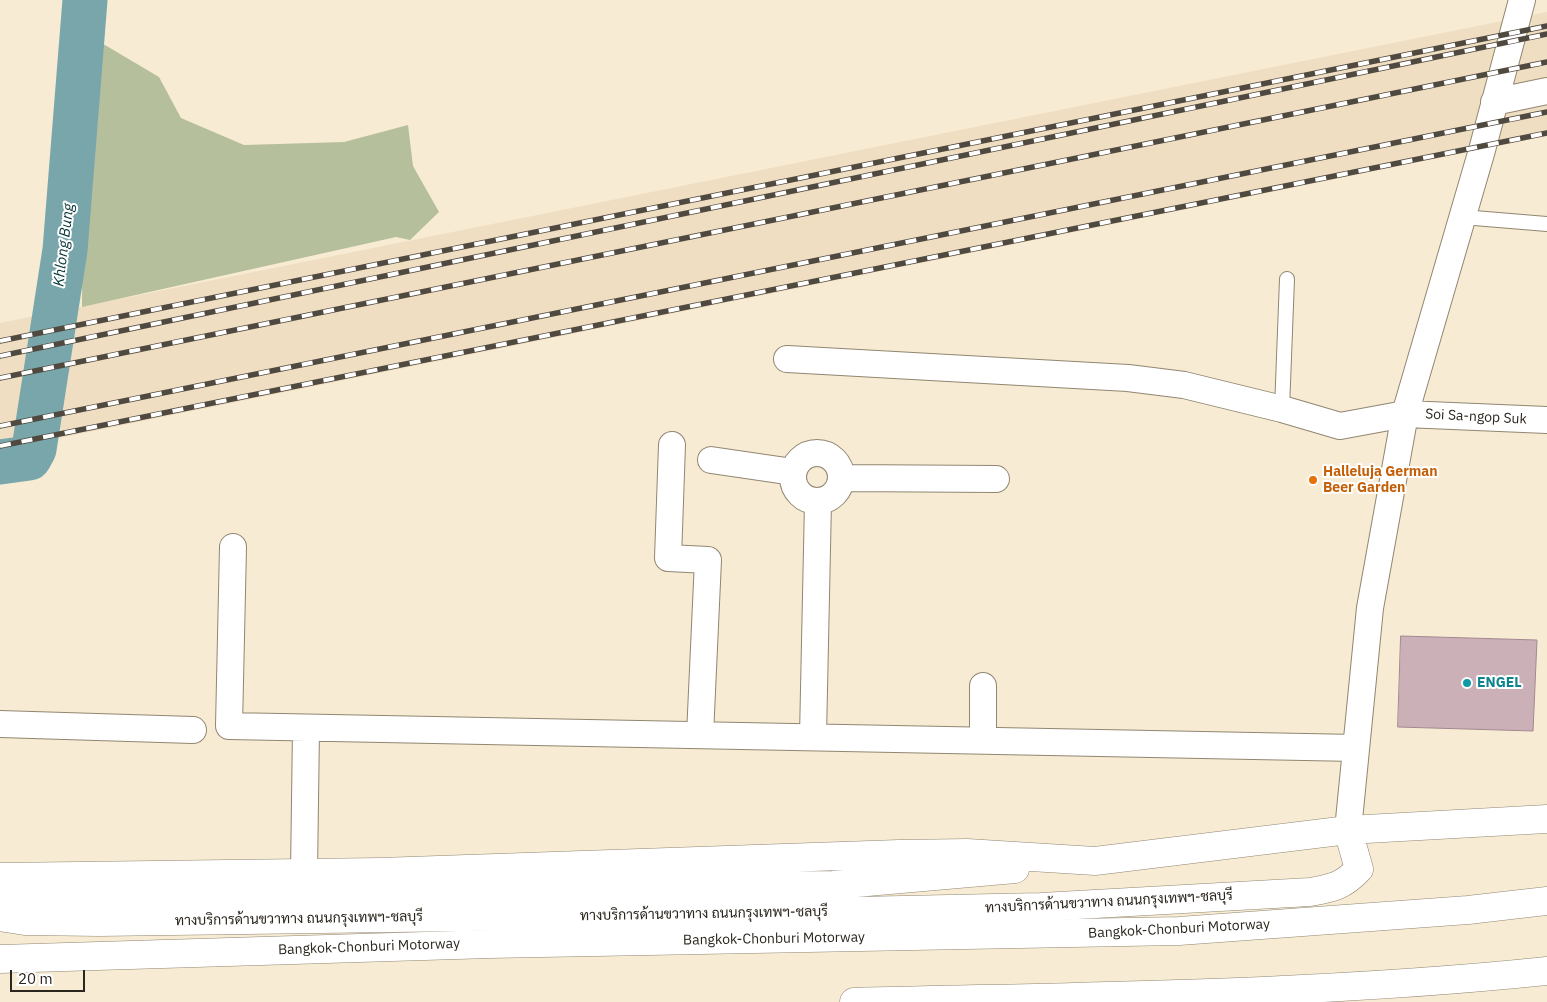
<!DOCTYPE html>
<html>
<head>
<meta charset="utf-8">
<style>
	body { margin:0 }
	#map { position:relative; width:1547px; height:1002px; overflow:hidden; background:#f7ebd4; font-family:"IBM Plex Sans",sans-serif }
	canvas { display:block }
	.scale { position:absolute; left:10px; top:970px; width:75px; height:22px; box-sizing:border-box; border:2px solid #2a251d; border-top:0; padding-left:6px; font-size:15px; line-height:18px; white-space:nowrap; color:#2a251d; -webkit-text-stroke:4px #fff; paint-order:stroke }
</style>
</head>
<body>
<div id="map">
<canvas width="1547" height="1002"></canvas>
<div class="scale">20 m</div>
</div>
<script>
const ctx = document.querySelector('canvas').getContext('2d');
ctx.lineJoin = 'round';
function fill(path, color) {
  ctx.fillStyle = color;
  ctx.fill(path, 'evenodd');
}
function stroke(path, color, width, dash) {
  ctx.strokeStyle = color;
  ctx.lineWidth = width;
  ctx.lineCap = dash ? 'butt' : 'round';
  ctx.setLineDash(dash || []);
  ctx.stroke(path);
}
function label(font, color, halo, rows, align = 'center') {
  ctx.font = font + ' "IBM Plex Sans",Sarabun,sans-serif';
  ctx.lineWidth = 4;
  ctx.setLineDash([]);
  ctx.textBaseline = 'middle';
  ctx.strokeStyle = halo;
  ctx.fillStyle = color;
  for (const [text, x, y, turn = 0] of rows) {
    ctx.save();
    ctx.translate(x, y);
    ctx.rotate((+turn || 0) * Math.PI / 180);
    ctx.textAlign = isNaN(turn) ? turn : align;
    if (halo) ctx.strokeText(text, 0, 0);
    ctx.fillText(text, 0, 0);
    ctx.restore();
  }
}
fill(new Path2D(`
	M1547,12V136L0,450V323Z`), '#efdec1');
fill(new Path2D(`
	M83,32L159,77L181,118L244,145L344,142L408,125L413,166L439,212L410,240L396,237L82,307Z`), '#b6bf9b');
stroke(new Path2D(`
	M0,462L29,458L34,449L65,250L85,0`), '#78a6ab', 45);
const building = new Path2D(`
	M1401,636L1537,640L1533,731L1398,727Z`);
fill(building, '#cbb0b8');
stroke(building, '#a28890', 1);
const service = new Path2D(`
	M1462,217L1547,224
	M1282,409L1287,279`);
const minor = new Path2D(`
	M1494,102L1547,91
	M787,359L1128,378L1184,385L1282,409L1340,426L1405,414L1547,420
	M672,445L668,558L708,560L700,735
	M793 477a24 24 0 1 1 48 0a24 24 0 1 1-48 0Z
	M711,460L793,472
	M842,478L996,479
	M233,547L229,726L1356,748
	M0,724L193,730
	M813,736L818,502
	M983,739V686
	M1348,830L1370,608L1405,414L1482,150L1522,0
	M304,873L306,729`);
const secondary = new Path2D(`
	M0,877L380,872L899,854L967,853L1095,861L1348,830L1547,819
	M0,898L833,885L1015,869
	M0,917L25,921L99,922L763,913L1041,907L1310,892C1333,888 1343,886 1359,869L1348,830`);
const motorway = new Path2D(`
	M0,959L490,944L1179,931L1468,910L1547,901
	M854,1002C1085,996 1317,995 1547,971`);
stroke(service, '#918671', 16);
stroke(minor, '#918671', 28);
stroke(secondary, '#918671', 29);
stroke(motorway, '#918671', 29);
stroke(service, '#fff', 14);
stroke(minor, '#fff', 26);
stroke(secondary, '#fff', 28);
stroke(motorway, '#fff', 28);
const rail = new Path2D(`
	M0,341L1547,26
	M0,356L1547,34
	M0,378L1547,62
	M0,426L1547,112
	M0,446L1547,133`);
stroke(rail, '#50493f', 5.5);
stroke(rail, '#fff', 4, [11]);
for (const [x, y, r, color] of [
	[1313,480,5,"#e8710a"],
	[1467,683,5,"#0f9aa8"]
]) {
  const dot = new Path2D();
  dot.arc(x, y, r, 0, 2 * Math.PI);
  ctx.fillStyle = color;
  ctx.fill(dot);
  stroke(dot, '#fff', 2);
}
label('14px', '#2a251d', '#fff', [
	["Soi Sa-ngop Suk",1476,417,3],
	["ทางบริการด้านขวาทาง ถนนกรุงเทพฯ-ชลบุรี",1109,902,-3],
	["ทางบริการด้านขวาทาง ถนนกรุงเทพฯ-ชลบุรี",704,914,-1],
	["ทางบริการด้านขวาทาง ถนนกรุงเทพฯ-ชลบุรี",299,919,-1],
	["Bangkok-Chonburi Motorway",1179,929,-3],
	["Bangkok-Chonburi Motorway",774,939,-1],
	["Bangkok-Chonburi Motorway",369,947,-2]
]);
label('bold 14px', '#c56008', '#fff', [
	["Halleluja German",1323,472],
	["Beer Garden",1323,488]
], 'left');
label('bold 14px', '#0d838f', '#fff', [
	["ENGEL",1477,683]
], 'left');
label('italic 15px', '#033237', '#fff', [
	["Khlong Bung",64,245,-83]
]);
</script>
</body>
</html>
